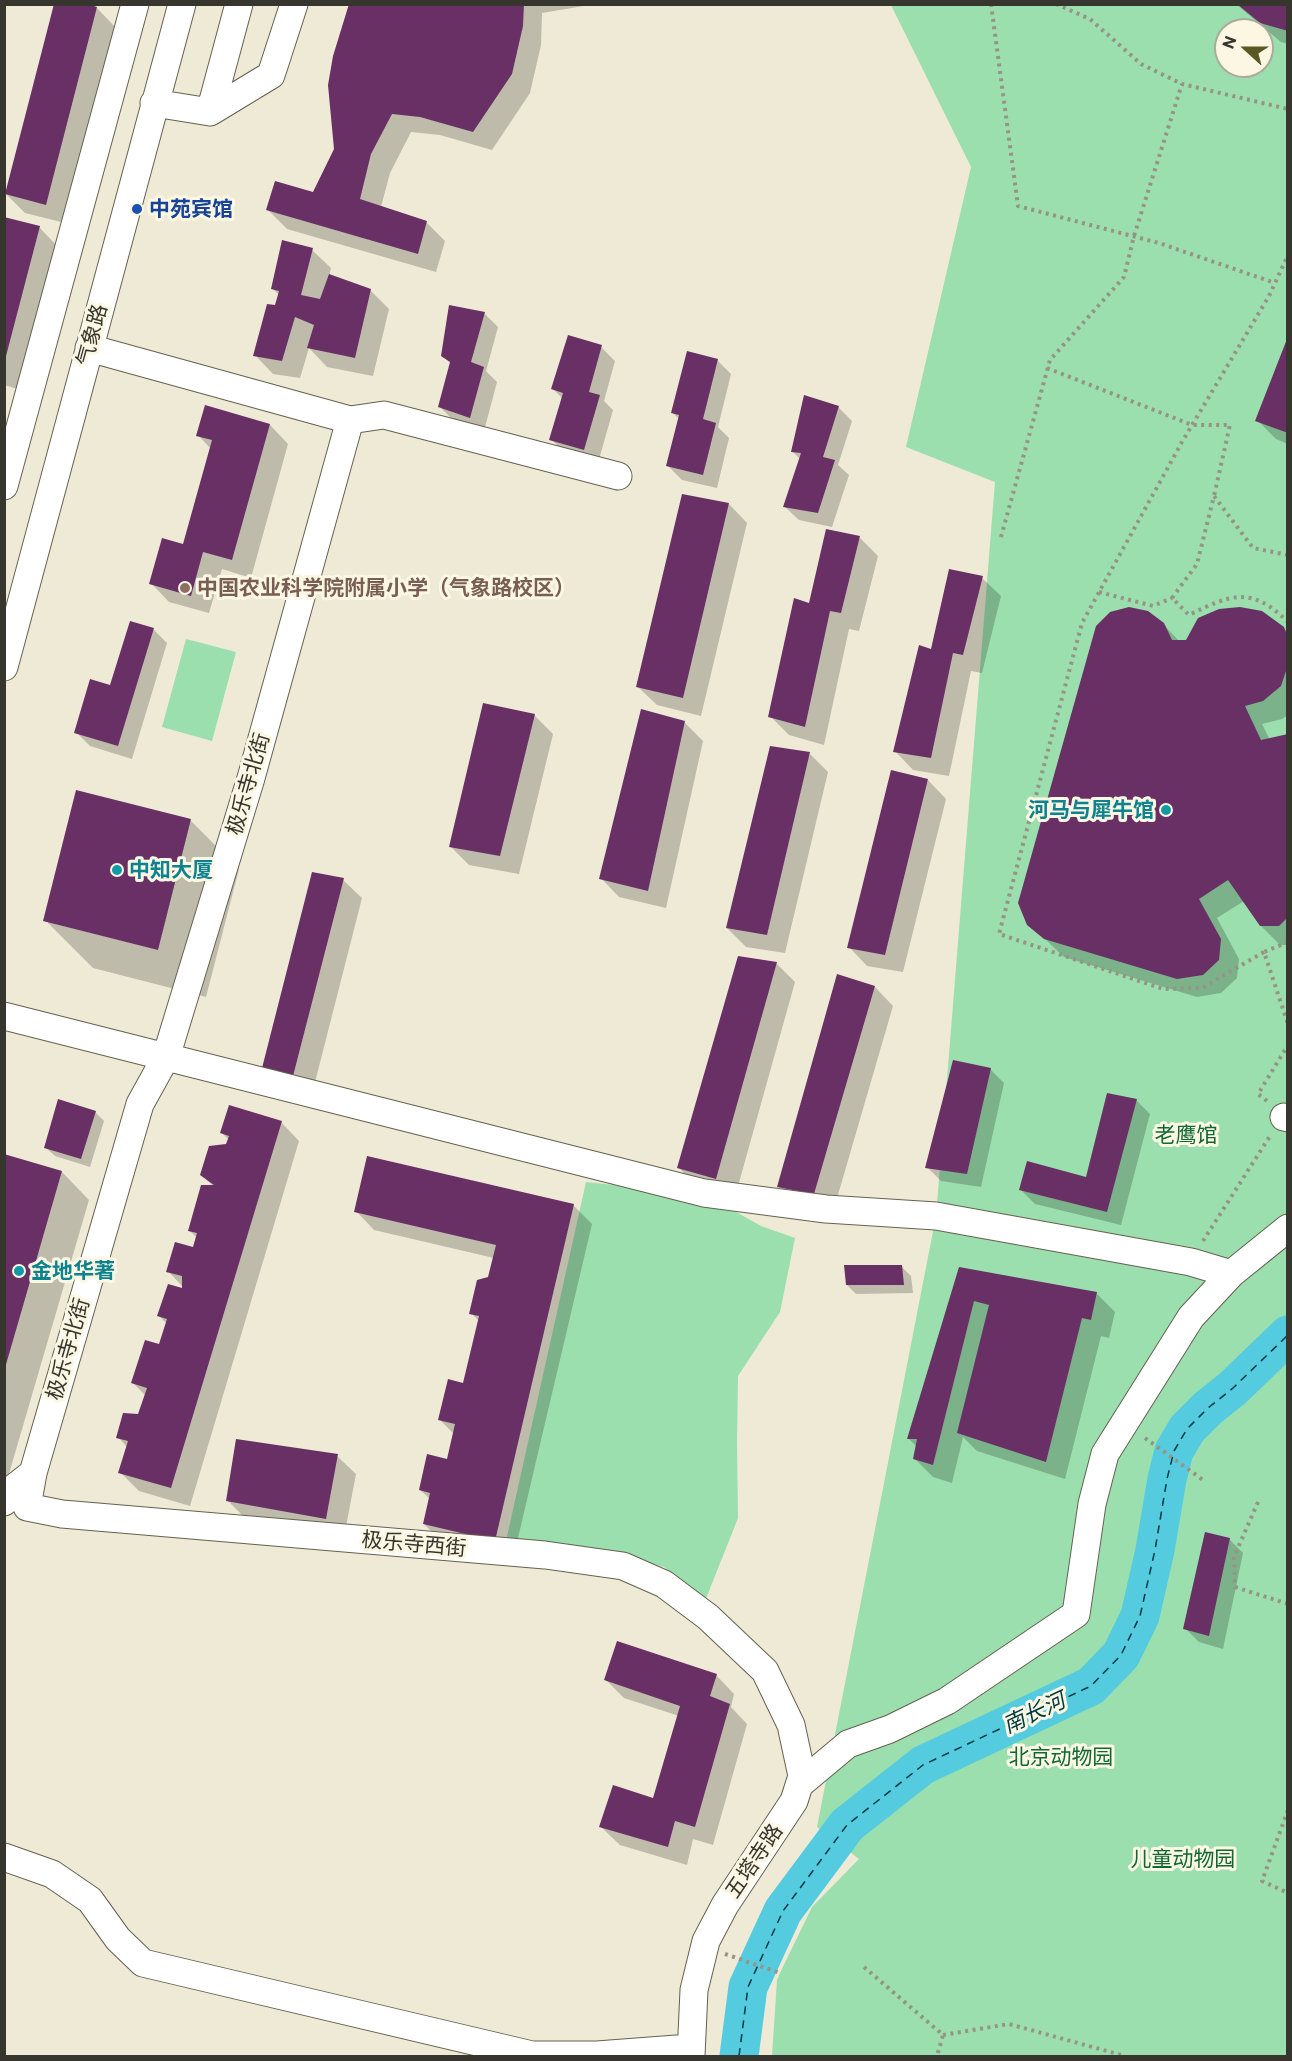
<!DOCTYPE html>
<html>
<head>
<meta charset="utf-8">
<style>
	body { margin:0 }
	#map { position:relative; width:1292px; height:2061px; overflow:hidden; background:#eeead6; font-family:Commissioner,sans-serif }
	canvas { display:block }
	.frame { position:absolute; inset:0; border:6px solid #37362e; pointer-events:none }
	.north { position:absolute; left:1214px; top:18px; width:60px; height:60px; box-sizing:border-box; background:#fcf7e3; border:2px solid #adaa9b; border-radius:50%; rotate:291deg; font-size:16px; font-weight:700; line-height:24px; text-align:center; color:#37362e }
	.north::after { content:''; display:block; margin:auto; width:21px; height:27px; background:#5a5825; clip-path:polygon(50% 0,100% 100%,50% 72%,0 100%) }
</style>
</head>
<body>
<div id="map">
<canvas width="1292" height="2061"></canvas>
<div class="frame"></div>
<div class="north">N</div>
</div>
<script>
const ctx = document.querySelector('canvas').getContext('2d');
ctx.lineJoin = 'round';
function fill(path, color) {
  ctx.fillStyle = color;
  ctx.fill(path, 'evenodd');
}
function stroke(path, color, width, dash) {
  ctx.strokeStyle = color;
  ctx.lineWidth = width;
  ctx.lineCap = dash ? 'butt' : 'round';
  ctx.setLineDash(dash || []);
  ctx.stroke(path);
}
function label(font, color, halo, rows, align = 'center') {
  ctx.font = font + ' Commissioner,"Noto Sans SC",sans-serif';
  ctx.lineWidth = 6;
  ctx.setLineDash([]);
  ctx.textBaseline = 'middle';
  ctx.strokeStyle = halo;
  ctx.fillStyle = color;
  for (const [text, x, y, turn = 0] of rows) {
    ctx.save();
    ctx.translate(x, y);
    ctx.rotate((+turn || 0) * Math.PI / 180);
    ctx.textAlign = isNaN(turn) ? turn : align;
    if (halo) ctx.strokeText(text, 0, 0);
    ctx.fillText(text, 0, 0);
    ctx.restore();
  }
}
fill(new Path2D(`
	M891,5H1287V2056H772L777,1980L780,1973L812,1907L859,1859L817,1827L936,1216L995,482L906,447L971,167ZM1226,30H1262V66H1226Z
	M186,639L236,652L212,741L162,727Z
	M586,1182L633,1187L722,1204L761,1226L795,1238L780,1312L738,1376L737,1443L738,1518L705,1601L664,1567L589,1548L506,1541Z`), '#9adfad');
fill(new Path2D(`
	M350,4H584V6L542,13L541,45L530,93L492,150L440,135L411,132L390,173L381,207L426,222L445,241L436,272L287,229L268,210L314,194L336,149Z
	M1236,4H1288V44L1281,42Z
	M97,8L115,27L65,223L25,213L6,194Z
	M4,218L40,228L58,247L21,390L4,385Z
	M312,250L331,268L329,276L370,290L389,309L373,376L327,367L309,348L300,378L273,374L255,355L276,307L279,295L272,288Z
	M484,313L498,327L486,371L497,382L484,431L454,421L440,407L451,364L443,355Z
	M1288,342V444L1276,439L1257,420Z
	M601,347L615,361L604,401L613,410L598,463L565,453L551,439L563,399L553,389Z
	M717,360L731,374L718,427L729,438L717,488L682,480L668,466L679,419L673,413Z
	M838,407L852,421L838,465L849,475L832,527L799,520L785,507L800,459L793,452Z
	M270,425L288,444L251,578L222,569L209,613L169,602L151,583L184,546L211,449L198,435Z
	M729,504L747,523L701,716L657,705L638,687Z
	M860,538L878,556L859,631L849,629L824,745L789,735L770,716L810,605Z
	M982,578L1001,596L982,673L971,671L949,776L913,770L895,751L933,651Z
	M1163,624L1180,642L1283,628L1288,633V715L1282,719L1262,724L1270,740L1288,736V945H1280L1261,926L1244,901L1217,918L1239,959L1237,978L1221,993L1197,997L1064,957L1029,924Z
	M153,629L167,643L132,759L90,746L76,732Z
	M534,715L553,734L519,874L469,865L451,847Z
	M684,722L703,741L666,908L619,897L601,878Z
	M810,754L828,772L785,953L746,947L727,928Z
	M928,780L946,799L903,972L867,966L849,947Z
	M78,792L191,821L239,869L206,997L93,968L45,920Z
	M343,880L362,898L311,1098L281,1090Z
	M776,963L795,982L735,1197L697,1186L679,1168Z
	M875,987L893,1006L833,1212L798,1205L779,1186Z
	M990,1069L1004,1083L981,1187L941,1181L927,1167Z
	M1136,1100L1150,1114L1121,1225L1035,1204L1021,1190L1087,1179Z
	M95,1112L104,1121L90,1167L55,1156L45,1147Z
	M281,1122L299,1141L190,1506L139,1491L120,1472L127,1447L118,1437L139,1415L146,1396L133,1383L160,1346L167,1324L159,1316L183,1291V1287L168,1271L194,1249L197,1238L189,1230L214,1187L202,1175L228,1146L229,1140L222,1133Z
	M4,1156L62,1172L89,1200L6,1484L4,1483Z
	M573,1205L592,1224L513,1559L443,1543L424,1524L430,1499L420,1490L448,1460L454,1434L440,1420L465,1384L479,1321L471,1313L490,1278L494,1258L374,1230L356,1211Z
	M902,1267L911,1276L913,1293L856,1294L847,1285Z
	M960,1268L1096,1293L1115,1312L1109,1338L1101,1336L1065,1479L977,1451L963,1437L952,1483L933,1477L915,1459L917,1447L909,1439Z
	M337,1456L356,1474L344,1537L246,1519L227,1500Z
	M1229,1539L1243,1553L1223,1649L1199,1642L1185,1628Z
	M716,1675L734,1694L731,1707L747,1724L713,1845L693,1839L687,1865L620,1845L601,1827L654,1800L679,1716L624,1698L606,1680Z`), '#0003');
stroke(new Path2D(`
	M739,2056L748,1987L783,1911L847,1825L923,1765L1091,1686L1121,1655L1140,1616L1155,1550L1167,1479L1174,1451L1187,1429L1208,1408L1233,1388L1288,1335`), '#55cbe0', 39);
stroke(new Path2D(`
	M739,2056L748,1987L783,1911L847,1825L923,1765L1091,1686L1121,1655L1140,1616L1155,1550L1167,1479L1174,1451L1187,1429L1208,1408L1233,1388L1288,1335`), '#003942', 1.5, [8, 6]);
fill(new Path2D(`
	M54,4H88L97,7L46,205L5,194Z
	M349,4H524L523,26L512,74L473,132L420,117L392,114L371,154L360,199L427,221L418,254L266,210L275,181L313,192L334,149L328,85L333,56Z
	M1237,4H1288V31L1260,23Z
	M4,217L40,226L5,360H4Z
	M282,240L313,248L301,295L320,299L329,274L371,289L355,358L307,348L314,325L295,317L282,361L253,356L267,304L275,305L279,291L271,289Z
	M449,305L485,312L471,362L484,367L470,418L438,407L450,362L441,356Z
	M568,335L602,345L589,392L600,395L584,450L549,440L563,393L551,389Z
	M1287,339H1288V433L1255,421Z
	M687,351L718,359L703,419L716,423L703,475L666,466L679,415L671,413Z
	M804,395L839,406L823,457L835,460L818,513L783,507L801,453L791,452Z
	M205,405L270,424L232,560L203,552L191,596L149,584L162,538L183,544L212,440L196,436Z
	M682,494L729,503L683,698L636,687Z
	M826,529L860,536L841,613L830,611L805,727L768,717L794,598L809,603Z
	M949,569L983,576L963,655L953,653L931,758L893,752L919,645L931,649Z
	M1129,607L1148,611L1164,623L1172,640H1186L1198,618L1219,609L1240,607L1262,611L1284,627L1288,637V665L1281,686L1263,701L1245,706L1261,740L1288,734V917L1279,926H1260L1228,880L1199,899L1221,939L1219,960L1203,975L1177,979L1044,939L1027,925L1018,903L1096,626L1110,612Z
	M130,621L154,628L118,746L74,733L90,679L110,685Z
	M483,703L535,714L500,856L449,847Z
	M641,709L685,721L648,891L599,879Z
	M770,746L810,752L767,935L726,928Z
	M891,770L928,779L885,955L847,948Z
	M76,790L191,819L158,950L43,921Z
	M312,872L344,878L292,1080L261,1072Z
	M738,956L777,962L716,1179L677,1168Z
	M837,974L875,986L814,1194L777,1187Z
	M953,1060L991,1068L967,1174L925,1168Z
	M1107,1093L1137,1099L1107,1212L1019,1190L1027,1161L1086,1177Z
	M58,1099L96,1111L81,1159L44,1148Z
	M229,1105L282,1121L171,1488L118,1473L128,1441L116,1438L123,1413L138,1414L147,1388L131,1383L145,1340L159,1344L167,1319L157,1316L168,1284L182,1288V1276L166,1272L175,1242L193,1247L197,1233L188,1231L201,1185H214L200,1175L209,1146L226,1144L229,1136L220,1133Z
	M4,1154L62,1171L5,1368H4Z
	M367,1156L574,1204L495,1541L423,1524L430,1493L419,1490L427,1454L447,1459L455,1424L438,1420L448,1379L463,1383L479,1316L469,1314L477,1280L488,1277L496,1245L354,1212Z
	M844,1265H902L904,1285H846Z
	M959,1267L1097,1292L1091,1320L1082,1318L1046,1462L957,1433L989,1305L974,1301L933,1465L913,1459L917,1439H907Z
	M236,1439L338,1454L326,1519L226,1501Z
	M1205,1532L1230,1538L1209,1636L1183,1629Z
	M617,1641L717,1674L710,1696L730,1704L695,1827L675,1821L668,1847L599,1827L613,1785L653,1798L680,1706L604,1680Z`), '#683065');
const minor = new Path2D(`
	M154,103L210,112L239,4
	M210,112L271,75L294,4
	M89,348L350,420L251,778L166,1057L140,1104L33,1473L27,1507L62,1514L545,1555L623,1566L664,1584L708,1617L765,1671L791,1725L802,1776L794,1801L725,1905L706,1941L694,1990L691,2056
	M350,420L384,415L618,476
	M4,486L135,4
	M4,667L182,4
	M4,1016L704,1193L826,1209L936,1216L1191,1262L1231,1274L1288,1228
	M1284,1117L1288,1118
	M4,1502L6,1494L33,1473
	M799,1785L848,1744L890,1729L947,1701L1076,1614L1092,1504L1105,1454L1191,1317L1231,1274
	M4,1857L52,1874L90,1900L118,1939L143,1963L532,2055H597L690,2048`);
stroke(minor, '#656150', 29);
stroke(new Path2D(`
	M991,4L1018,206L1159,243L1275,283
	M1056,4L1090,19L1141,64L1182,84L1288,109
	M1047,368L1192,425H1230L1214,496
	M1001,537L1050,360L1124,277L1134,236L1182,84
	M1288,555L1253,548L1214,496L1197,564L1172,598L1189,615C1230,595 1251,585 1288,622
	M1099,592L1153,606L1172,598
	M1288,942L1264,952L1288,1024
	M1264,952L1202,988L1163,989L999,934L1082,623L1182,442L1269,296L1288,255
	M1267,1101L1258,1094L1288,1045
	M1203,1241L1270,1136
	M1145,1438L1203,1480
	M1258,1502L1234,1557L1235,1587L1288,1604
	M1288,1810L1262,1881L1288,1893
	M725,1954L780,1973
	M864,1967L943,2035L937,2056
	M943,2035L1009,2024L1125,2056`), '#969485', 4, [3, 4.5]);
stroke(minor, '#fff', 27);
for (const [x, y, r, color] of [
	[137,209,6,"#1a4fb4"],
	[185,588,6,"#8d6e63"],
	[1166,810,6,"#0f9aa8"],
	[117,870,6,"#0f9aa8"],
	[19,1271,6,"#0f9aa8"]
]) {
  const dot = new Path2D();
  dot.arc(x, y, r, 0, 2 * Math.PI);
  ctx.fillStyle = color;
  ctx.fill(dot);
  stroke(dot, '#fcf7e3', 2);
}
label('bold 21px', '#164399', '#fcf7e3', [
	["中苑宾馆",149,209]
], 'left');
label('21px', '#37362e', '#fcf7e3', [
	["气象路",92,335,-75],
	["极乐寺北街",248,784,-74],
	["极乐寺北街",68,1349,-74],
	["极乐寺西街",414,1544,5],
	["五塔寺路",754,1861,-56]
]);
label('bold 21px', '#785e54', '#fcf7e3', [
	["中国农业科学院附属小学（气象路校区）",197,588]
], 'left');
label('bold 21px', '#0d838f', '#fcf7e3', [
	["河马与犀牛馆",1154,810,"right"],
	["中知大厦",129,870],
	["金地华著",31,1271]
], 'left');
label('21px', '#106837', '#fcf7e3', [
	["老鹰馆",1186,1135],
	["北京动物园",1061,1757],
	["儿童动物园",1183,1859]
]);
label('italic 22px', '#003942', '#fcf7e3', [
	["南长河",1034,1713,-25]
]);
</script>
</body>
</html>
